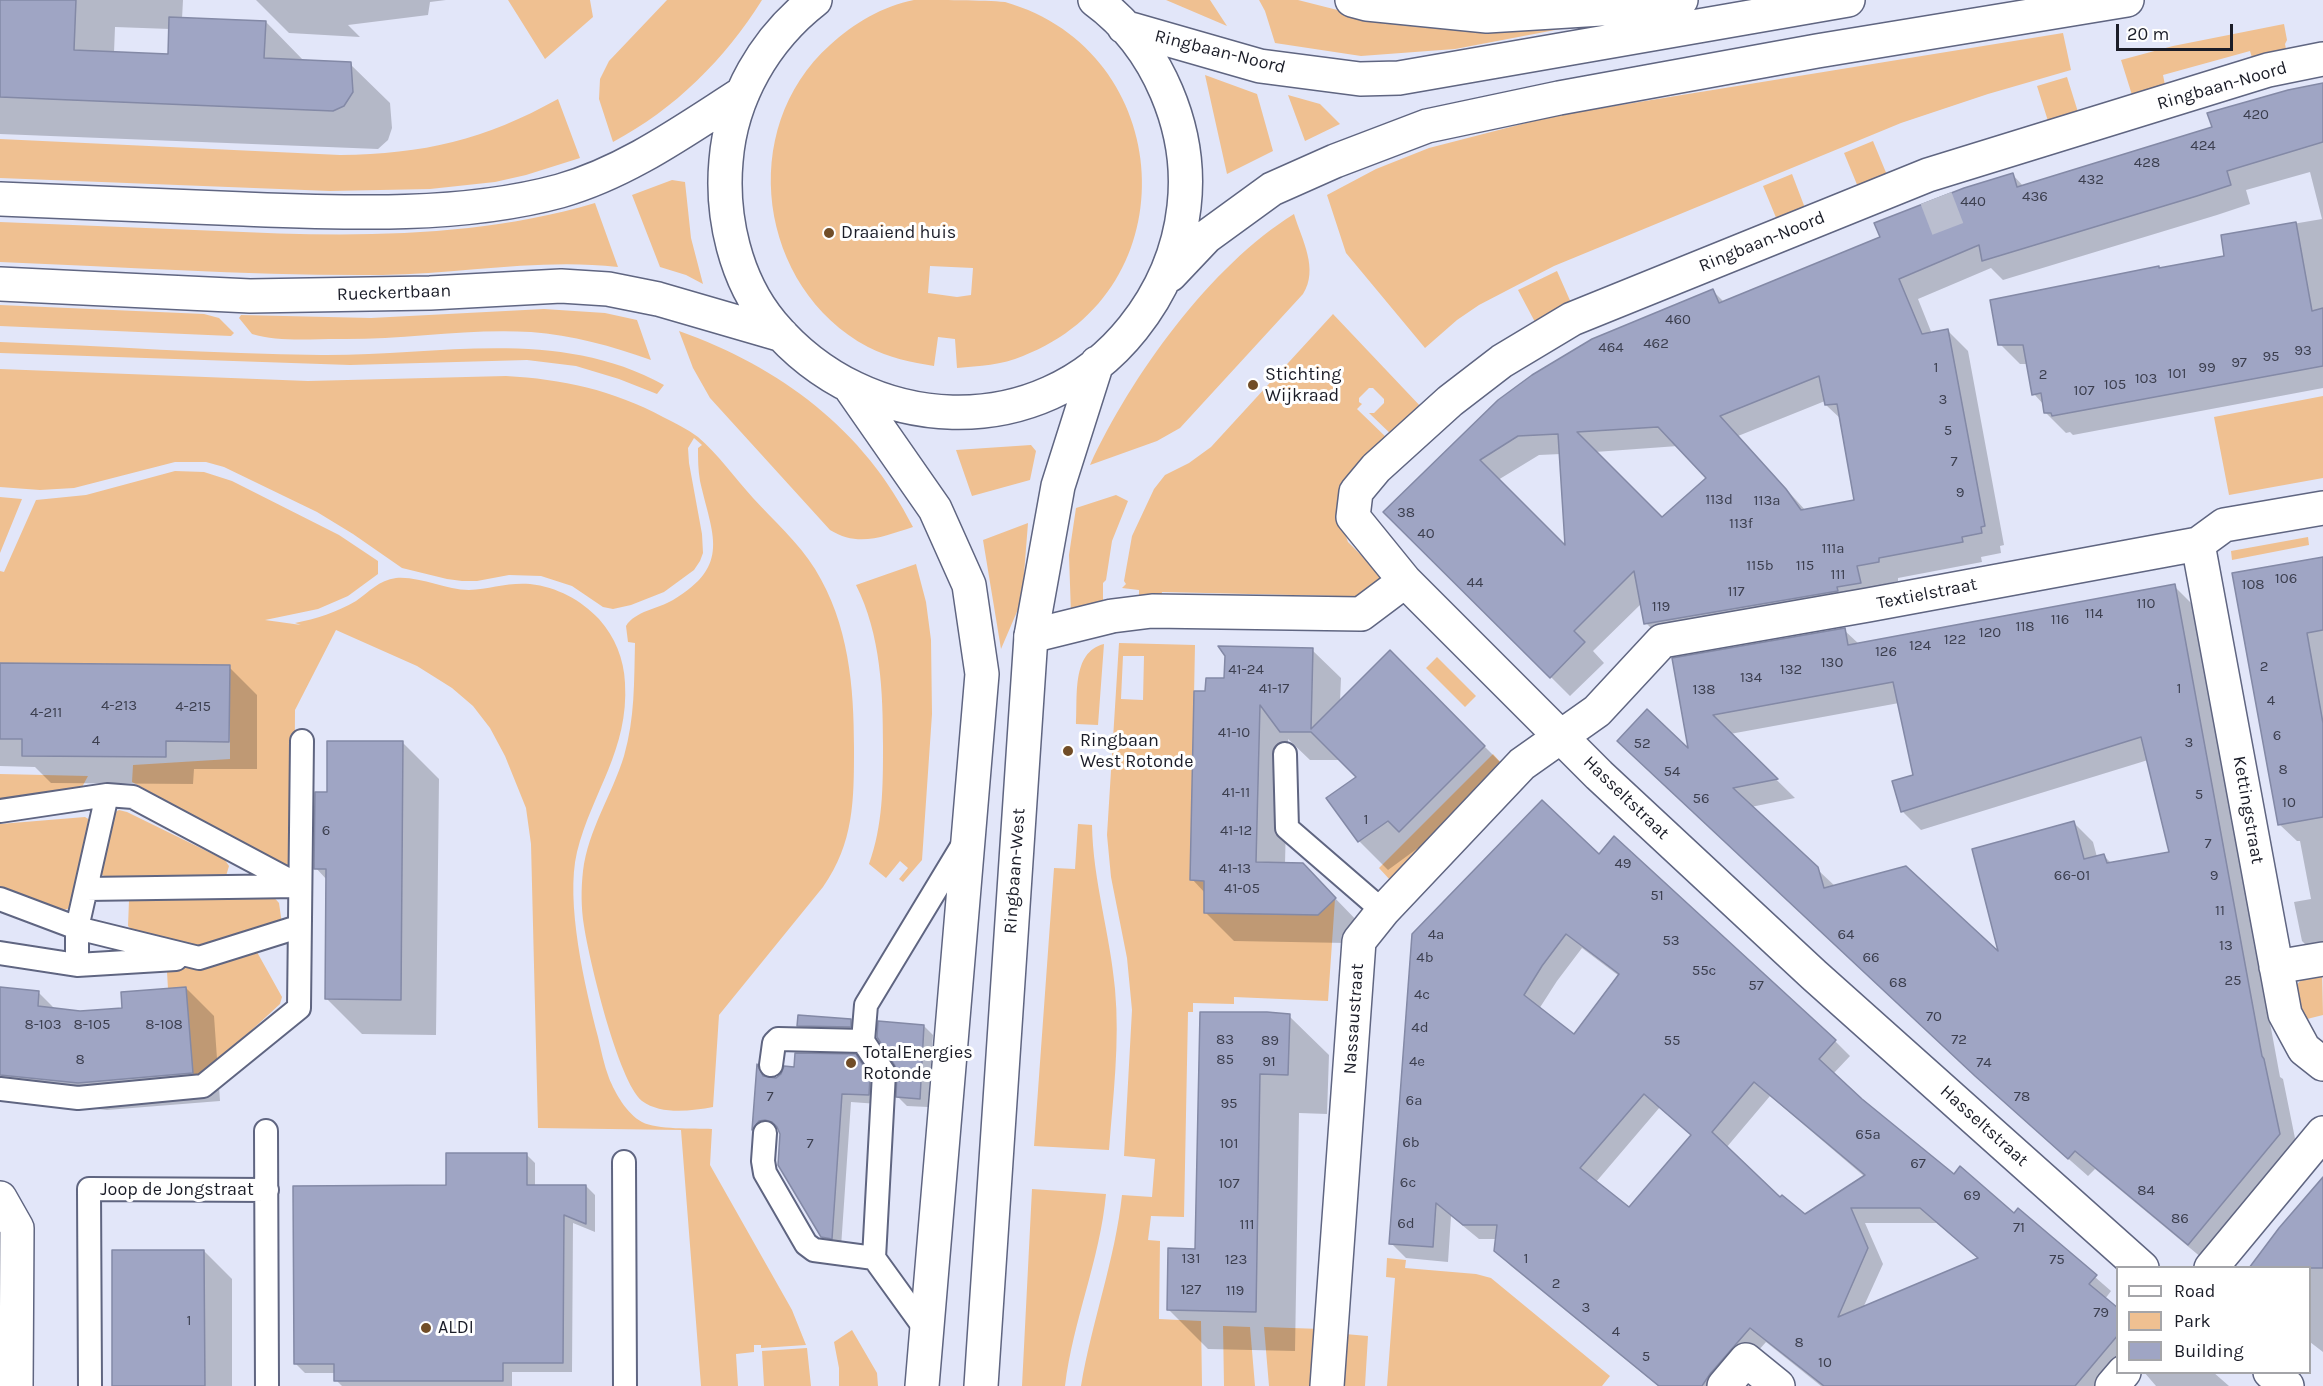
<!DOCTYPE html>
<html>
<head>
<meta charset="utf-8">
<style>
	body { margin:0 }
	#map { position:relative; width:2323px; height:1386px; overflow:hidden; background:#e2e6f9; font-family:Karla,sans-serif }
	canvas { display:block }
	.legend { position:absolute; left:2116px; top:1266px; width:195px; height:108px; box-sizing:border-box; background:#fff; border:2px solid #a4a5a9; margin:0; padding:8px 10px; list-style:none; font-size:18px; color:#1b1d28 }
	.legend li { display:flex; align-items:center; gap:12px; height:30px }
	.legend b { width:30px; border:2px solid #a4a5a9 }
	.scale { position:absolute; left:2116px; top:24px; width:117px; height:27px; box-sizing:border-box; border:3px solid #1b1d28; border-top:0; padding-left:8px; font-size:18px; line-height:21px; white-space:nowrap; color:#1b1d28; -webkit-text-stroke:4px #fff; paint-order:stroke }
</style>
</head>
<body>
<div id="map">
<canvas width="2323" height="1386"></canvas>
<ul class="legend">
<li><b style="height:8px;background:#fff"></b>Road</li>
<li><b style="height:16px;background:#efc091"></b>Park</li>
<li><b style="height:16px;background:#9fa5c4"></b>Building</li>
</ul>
<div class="scale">20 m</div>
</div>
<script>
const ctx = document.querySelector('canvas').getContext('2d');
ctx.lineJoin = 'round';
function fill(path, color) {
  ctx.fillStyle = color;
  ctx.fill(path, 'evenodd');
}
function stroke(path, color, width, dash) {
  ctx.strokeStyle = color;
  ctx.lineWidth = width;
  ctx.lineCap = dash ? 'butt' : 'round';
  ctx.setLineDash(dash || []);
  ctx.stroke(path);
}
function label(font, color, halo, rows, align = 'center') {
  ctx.font = font + ' Karla,sans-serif';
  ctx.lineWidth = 6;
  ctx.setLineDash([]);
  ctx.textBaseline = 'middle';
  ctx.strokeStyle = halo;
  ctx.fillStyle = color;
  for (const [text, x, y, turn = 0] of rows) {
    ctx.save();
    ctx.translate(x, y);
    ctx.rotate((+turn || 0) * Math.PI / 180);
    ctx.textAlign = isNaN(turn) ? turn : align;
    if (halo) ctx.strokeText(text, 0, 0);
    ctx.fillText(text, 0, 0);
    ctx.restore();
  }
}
fill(new Path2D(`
	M508,0H590L593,17L545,59Z
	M667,0H762C725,59 675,109 613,142L599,99L600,79L609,61Z
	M914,0C938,0 984,0 1005,2C1177,51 1192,291 1023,356C1002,365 979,366 957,368L955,339L938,337L934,366C911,362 889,358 868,347C758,288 736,129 830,45C854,23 883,6 914,0ZM930,266L973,268L971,295L957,297L928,293Z
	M1166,0H1210L1227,26Z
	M1259,0H1298L1361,16L1571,27L1455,49L1361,56L1275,43L1265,11Z
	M2284,24L2287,40L2285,44L2287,54L2253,61L2250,51L2163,75L2165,85L2132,95L2121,60L2173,46Z
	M2063,33L2071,70L1988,94L1901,123L1554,266L1479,305L1457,320L1425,348L1346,253L1327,195L1376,169L1429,148L1553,116Z
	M1205,75L1257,94L1273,151L1227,174Z
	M2067,77L2078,112L2048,121L2037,86Z
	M1288,95L1320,104L1340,124L1305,141Z
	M558,99L580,158L526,175L495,182L430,189L330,191L0,178V139L340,155C424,154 484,140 558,99Z
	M1873,141L1887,175L1858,187L1844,153Z
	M1792,174L1805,208L1777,220L1763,186Z
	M672,180L685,182L691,238L703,284L686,275L660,267L632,195Z
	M595,203L618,267C539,258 461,274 382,275C255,276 127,267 0,262V222C73,225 146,228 219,231C345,237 473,239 595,203Z
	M1294,214C1302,240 1319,269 1303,294L1180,428L1157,441L1090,465C1131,376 1210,266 1294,214Z
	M1557,271L1572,305L1535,322L1518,290Z
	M0,305L204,314L219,318L234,333L231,336L0,326Z
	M544,309L605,313L637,320L651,360C612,346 572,335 531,332C467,328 402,340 338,339C310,339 278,342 252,334L239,318L241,315L371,318Z
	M1333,314L1423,409L1394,437L1369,413H1374L1384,403V399L1373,388H1369L1359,398V402L1362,404L1357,409L1390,441L1341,523L1348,542L1379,573L1381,582L1377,590L1338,605L1337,596L1162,592L1160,601L1139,603V590L1122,588L1126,584L1124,581L1132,536L1154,489L1165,475L1189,463L1211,447Z
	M679,331C780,367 864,429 913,527C884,536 859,548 830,530L710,398L693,368Z
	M0,342C107,346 214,354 321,355C436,356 558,326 664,385L657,394L619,379L576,366L527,360L350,365L0,353Z
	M0,369L308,381L506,376C562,379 613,390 663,417C675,423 687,429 698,437C718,454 735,478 753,498C773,520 799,543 815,569C849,624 854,687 854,748C854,800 854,843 823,887L719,1015L713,1107C691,1111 661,1115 642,1101C618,1081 589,959 584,926C581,907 581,889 583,871C588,830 612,795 624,756C635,718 634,682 635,643L628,642L626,626C635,611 658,609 673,600C732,565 712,535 700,481C698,470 698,459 698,448L702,445L694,438L688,448L689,463L702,534L703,553L700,561L694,570L664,592L631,605L613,609L603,607L572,586L541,576L509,575L477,581H462L447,579L402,568L353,534L317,512L224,467L206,462H175L74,488L40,490L0,487Z
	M2323,396V478L2229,495L2214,417Z
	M1031,445L1036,451L1030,480L972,496L956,450Z
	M175,471L204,472L232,481L339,535L378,561V574L348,596L318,609L265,620L301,625L295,623C316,619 337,612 356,601C369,592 379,580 396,578C420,576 445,590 469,590C490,589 509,582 530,584C557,587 581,600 599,619C615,637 624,659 625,683C629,750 592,792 577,852C565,902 585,987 598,1037C601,1050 604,1065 609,1078C615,1093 627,1114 642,1122C657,1130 693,1128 712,1129L710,1165L792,1310L806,1345L761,1348V1345H754V1352L736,1354L738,1386H701L681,1130L538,1128L531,844L526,808L505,756L490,728L473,706L452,688L417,666L336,630L295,710L294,870L132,782L133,765L230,759V665L0,663V571L4,572L36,500L86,495Z
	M1116,495L1128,501L1112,541L1106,580L1103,583V602L1071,614L1069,555L1076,508Z
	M0,497L22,499L0,553Z
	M1028,523L1022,600L1001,649L983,540Z
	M2308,537L2309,545L2232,560L2231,551Z
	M916,564L926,602L931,640L932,714L922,860L903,882L899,879L908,868L900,861L886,878L869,864C883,825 883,787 883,746C883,692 881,635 856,585Z
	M1119,643L1195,645L1192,801L1212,881L1204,893V912L1318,915L1335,899L1328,1001L1234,997V1004L1193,1003V1012H1188L1184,1217L1151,1216L1148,1240L1160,1241L1159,1319L1201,1321L1202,1386H1081C1092,1321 1115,1260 1122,1195L1152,1197L1155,1159L1124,1156L1132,1010L1127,958L1111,877L1107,835ZM1123,656H1144L1143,700L1121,699Z
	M1104,644L1098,725L1076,724C1078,698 1071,652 1104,644Z
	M1437,657L1476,696L1465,707L1426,668Z
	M1493,754L1502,764L1391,881L1379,868Z
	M0,774L88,776L81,789L0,800Z
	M119,810L127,812L225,860L229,866L226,876L110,879L102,875L100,867L112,814Z
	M85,817L90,820L93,828L73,907L61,911L0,890V824Z
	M1078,824L1092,825C1093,881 1110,933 1115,989C1120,1042 1113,1097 1109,1150L1034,1146L1054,868L1075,869Z
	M271,894L279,903L282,924L207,949L133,931L128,926L129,901L136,899Z
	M257,952L282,997L280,1004L204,1074H193L186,987L168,989L167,972Z
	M2322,972L2323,1015L2303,1020L2294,990C2300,977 2309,975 2322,972Z
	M1032,1189L1106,1194C1100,1260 1073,1320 1065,1386H1022Z
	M1387,1258L1406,1260L1405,1268L1476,1274L1491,1278L1610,1376L1602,1386H1387L1395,1278L1386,1277Z
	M1223,1326L1250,1327L1255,1386H1224Z
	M1264,1327L1321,1329L1317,1386H1269Z
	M852,1330L877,1373L878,1386H839V1368L834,1342Z
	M1345,1334L1368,1336L1365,1386H1341Z
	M807,1348L811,1386H764L762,1351Z`), '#efc091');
fill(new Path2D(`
	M0,0H183L182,19L266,22L305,62L350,64L390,103L392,128L388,140L378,149L0,134ZM115,27L170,29L169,56L114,53Z
	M256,0H446L430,2L428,15L348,25L360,37L289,33Z
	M2323,84V388L2073,435L2070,432L2066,433L2046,413L2044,405L2034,394L2028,364H2020L2000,344L2160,269L2226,257L2222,236L2322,219L2310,172L2246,190L2250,204L2217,215L2003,280L1991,268L1918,299L1932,334L1948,331L1968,351L2004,545L2000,546L2001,553L1981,557L1982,562L1898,578V581L1876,586L1880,602L1666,643L1646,623L1642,603L1593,651L1604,663L1570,696L1385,512L1713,291L1724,302L1882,238L2013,175L2024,187L2213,128ZM1825,401L1826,405L1842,420L1856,501L1806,511L1738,436ZM1678,446L1708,479L1662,519L1595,452ZM1561,454L1567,548L1498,480L1539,455Z
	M2323,558V958H2319L2302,941L2294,902L2311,899L2300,841H2297L2279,824L2234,575Z
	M2174,586L2193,605L2280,1077L2283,1079L2298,1153L2208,1263L2095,1169L2088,1176L1996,1095L1638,760L1691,752L1674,659L1844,630L1859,644ZM1899,703L1914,776L1902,811L1921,830L2148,760L2171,853L2112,864L2104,856L2097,857L2093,842L2074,823L2001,955L1836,887L1751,807L1795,798L1730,734Z
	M1312,650L1341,678L1340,702L1390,652L1513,775L1429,859L1418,848L1388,870L1359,841L1329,798L1358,777L1341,760H1310L1288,739L1285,864L1331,894L1363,927L1347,943L1234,941L1205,912V893L1192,879L1207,692L1226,680Z
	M0,665L229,667L257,695V769H194L193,784L51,783L35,767L0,766Z
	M403,743L439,779L436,1035L362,1034L326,998L327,880L316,868L328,794Z
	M1599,856L1835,1041L1850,1056L1833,1074L1861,1100L1954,1176L2014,1215L2018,1210L2111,1291L2105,1299L2118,1310V1368L2102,1386H1821L1766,1342L1727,1386H1658L1511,1266L1496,1251L1497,1239H1479L1451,1216L1448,1262L1406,1258L1391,1243L1413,935ZM1582,948L1619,976L1574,1036L1539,1009L1557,981ZM1770,1096L1865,1177L1804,1216L1780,1200L1726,1148ZM1660,1107L1692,1136L1629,1209L1596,1182ZM1865,1223H1937L1980,1259L1863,1308L1883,1264Z
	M186,988L214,1016L220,1101L107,1110L0,1099V989L39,993L56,1010L80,1012L124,1009Z
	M1202,1013L1289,1016L1329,1055L1327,1114L1299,1113L1295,1351L1208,1349L1168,1309L1196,1251Z
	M851,1021L860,1030L807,1035L798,1025Z
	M924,1026L933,1035L928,1107L907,1106L898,1097Z
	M855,1056L865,1065L879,1087L878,1104L851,1102L841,1247L832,1246L822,1236L780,1129L768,1130L762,1138L754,1129L758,1068L767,1078L776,1079L795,1068Z
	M526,1154L535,1163V1186H586L595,1195V1232L573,1223L572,1372H512V1386H342L336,1380V1373H305L296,1364L448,1187Z
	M2323,1179V1352L2310,1342V1268Z
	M204,1251L232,1279V1386H114Z
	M2144,1372H2213L2229,1386H2156Z`), '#0003');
const building = new Path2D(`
	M0,0H76L74,50L168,54L169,17L266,21L264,58L351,62L353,92L344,106L333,111L0,97Z
	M2323,83V142L2227,171L2231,185L2197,196L1982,261L1979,245L1899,279L1922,334L1948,329L1985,526L1981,527L1982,533L1962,537L1963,542L1879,558V562L1857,566L1861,583L1837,587L1838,591L1644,624L1634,571L1574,631L1585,642L1550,678L1383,512L1498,400L1532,375L1592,339L1713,289L1719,303L1880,237L1874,223L1964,188L2013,173L2017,187L2212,127L2207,113L2288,90ZM1819,376L1825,405L1837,404L1854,500L1801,510L1786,489L1720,416ZM1658,427L1706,478L1662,517L1577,432ZM1558,434L1565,545L1480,460L1518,436Z
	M2296,222L2312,311L2323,308V366L2052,416L2051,413H2044L2041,393L2032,395L2023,345H1998L1990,300L2159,266V268L2224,256L2221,235Z
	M2323,557V630L2307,633L2323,723V817L2278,825L2232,573Z
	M2175,584L2262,1056L2264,1059L2280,1134L2188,1245L2075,1151L2068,1159L1975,1076L1617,741L1647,709L1688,748L1672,658L1845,628L1848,645ZM1893,682L1913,775L1892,781L1901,812L2141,737L2169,852L2107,863L2104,854L2084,859L2074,821L1972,849L1998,951L1906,866L1824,888L1818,867L1733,788L1778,779L1713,715Z
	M1218,646L1313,648L1311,729L1390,650L1485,746L1399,832L1388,821L1358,842L1326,798L1356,777L1311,732H1280L1260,705L1256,862L1303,863L1336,898L1318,915L1204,913V881L1190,880L1194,691H1205L1206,678H1224L1225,656Z
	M0,663L230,665L229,742L166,741V757L22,756V739H0Z
	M327,741H403L401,1000L325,999L326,869H314L315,792H327Z
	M1542,800L1599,854L1614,836L1836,1040L1819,1059L1862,1099L1954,1174L1960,1166L2014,1213L2018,1208L2097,1275L2089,1284L2118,1308V1335L2075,1386H1824L1750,1328L1710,1374L1702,1386H1659L1494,1251L1497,1225H1463L1436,1203L1433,1247L1389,1244L1412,934ZM1566,934L1619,974L1574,1034L1524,995L1542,966ZM1754,1082L1865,1175L1805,1214L1782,1195L1780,1197L1712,1132ZM1644,1094L1691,1135L1629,1207L1580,1168ZM1851,1208H1920L1978,1258L1838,1317L1868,1248Z
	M0,987L39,991L38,1006L80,1011L122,1008L121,992L186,987L193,1073L78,1083L0,1075Z
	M1200,1012H1267L1290,1014L1288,1075L1260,1074L1256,1312L1167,1310L1168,1248L1195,1249Z
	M798,1015L851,1019V1027L797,1026Z
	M878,1021L924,1025L920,1099L896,1097L897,1073L895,1066L877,1037Z
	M795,1053L856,1054L870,1077L869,1095L842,1094L832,1239L821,1237L778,1165L780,1134L777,1127L772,1122L765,1120L759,1121L752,1130L757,1064L763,1076L776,1078L781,1074L784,1066L794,1067Z
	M446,1153H527V1185H586V1224L564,1215L563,1363H503V1381H334V1364H294L293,1186L446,1185Z
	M2323,1177V1268H2249L2279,1228Z
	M112,1250H204L205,1386H112Z`);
fill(building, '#9fa5c4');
stroke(building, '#8389a6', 1.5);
stroke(new Path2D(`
	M1936,198L1951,237`), '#babecf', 33, [33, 16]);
const lane = new Path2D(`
	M1285,754L1287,828L1383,911
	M107,795L133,797L300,886
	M0,811L107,795L77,928V965L0,953
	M86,889L298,886
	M0,899L77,928L199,958L298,927
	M77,965L176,959
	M771,1065L774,1043L778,1039L863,1041
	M0,1089L78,1098L203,1086L299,1008L302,741
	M266,1131L267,1386
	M765,1133L763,1161L765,1173L806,1244L814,1250L874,1258
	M624,1162L625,1386
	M926,1330L874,1258L884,1073L863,1041L866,1005L964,843
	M90,1386L89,1189L267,1190`);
const street = new Path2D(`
	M2198,544L2285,1014L2304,1049L2323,1064
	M1031,636L1112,616L1152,611L1361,614L1405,581
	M2276,967L2323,959
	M0,1198L17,1228L16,1386
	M2142,1268L1814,975L1599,775L1405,581L1353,517L1356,492L1376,468L1450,401L1502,361L1572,319L1928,175L2268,70L2323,59
	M2211,1268L2323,1133
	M2270,1372L2287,1386
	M1327,1386L1359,941L1383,911L1522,764L1597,711L1662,641L1868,605L2198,544L2224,525L2323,508
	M1724,1386L1746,1360L1778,1386
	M2112,1386L2124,1372`);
const secondary = new Path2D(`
	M815,0C765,39 731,97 726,161C721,216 735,280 772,324C866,436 1039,446 1133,328C1161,293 1179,252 1184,207C1193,130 1158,46 1095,0
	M1352,0L1367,4L1487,16L1634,7L1681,0
	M1124,27L1260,66L1360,79L1399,78L1848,0
	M0,199C81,202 163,206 244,209C346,213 461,218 560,191C627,172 685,130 743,93
	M1170,275L1206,237L1272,189L1335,161L1427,126L1559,98L1817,51L2127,0
	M0,284L250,296L430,293L561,286L608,289L658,299L782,335
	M850,387L935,509L969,585L982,674L922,1386
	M981,1386L1031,636L1058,486L1097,363`);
stroke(lane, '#5f6581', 26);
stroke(street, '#5f6581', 36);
stroke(secondary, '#5f6581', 36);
stroke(lane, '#fff', 22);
stroke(street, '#fff', 33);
stroke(secondary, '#fff', 33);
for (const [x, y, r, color] of [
	[829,233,6,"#714d27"],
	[1253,385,6,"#714d27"],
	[1068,751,6,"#714d27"],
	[851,1063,6,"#714d27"],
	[426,1328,6,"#714d27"]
]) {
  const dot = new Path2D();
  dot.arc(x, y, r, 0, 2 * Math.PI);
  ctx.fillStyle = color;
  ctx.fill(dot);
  stroke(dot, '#fff', 2);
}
label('15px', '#3c3f4f', null, [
	["420",2256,115],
	["424",2203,146],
	["428",2147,163],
	["432",2091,180],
	["436",2035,197],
	["440",1973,202],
	["460",1678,320],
	["462",1656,344],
	["464",1611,348],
	["93",2303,351],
	["95",2271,357],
	["97",2239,363],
	["1",1936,368],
	["99",2207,368],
	["101",2177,374],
	["2",2043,375],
	["103",2146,379],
	["105",2115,385],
	["107",2084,391],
	["3",1943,400],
	["5",1948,431],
	["7",1954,462],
	["9",1960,493],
	["113d",1719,500],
	["113a",1767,501],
	["38",1406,513],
	["113f",1741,524],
	["40",1426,534],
	["111a",1833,549],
	["115b",1760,566],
	["115",1805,566],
	["111",1838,575],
	["106",2286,579],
	["44",1475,583],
	["108",2253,585],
	["117",1736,592],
	["110",2146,604],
	["119",1661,607],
	["114",2094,614],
	["116",2060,620],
	["118",2025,627],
	["120",1990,633],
	["122",1955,640],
	["124",1920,646],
	["126",1886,652],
	["130",1832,663],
	["2",2264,667],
	["41-24",1246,670],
	["132",1791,670],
	["134",1751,678],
	["41-17",1274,689],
	["1",2179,689],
	["138",1704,690],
	["4",2271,701],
	["4-213",119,706],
	["4-215",193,707],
	["4-211",46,713],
	["41-10",1234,733],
	["6",2277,736],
	["4",96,741],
	["3",2189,743],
	["52",1642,744],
	["8",2283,770],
	["54",1672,772],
	["41-11",1236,793],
	["5",2199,795],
	["56",1701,799],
	["10",2289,803],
	["1",1366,820],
	["6",326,831],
	["41-12",1236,831],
	["7",2208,844],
	["49",1623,864],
	["41-13",1235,869],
	["66-01",2072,876],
	["9",2214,876],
	["41-05",1242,889],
	["51",1657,896],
	["11",2220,911],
	["4a",1436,935],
	["64",1846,935],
	["53",1671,941],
	["13",2226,946],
	["4b",1425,958],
	["66",1871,958],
	["55c",1704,971],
	["25",2233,981],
	["68",1898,983],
	["57",1756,986],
	["4c",1422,995],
	["70",1934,1017],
	["8-103",43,1025],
	["8-105",92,1025],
	["8-108",164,1025],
	["4d",1420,1028],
	["83",1225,1040],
	["72",1959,1040],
	["89",1270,1041],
	["55",1672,1041],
	["8",80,1060],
	["85",1225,1060],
	["91",1269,1062],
	["4e",1417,1062],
	["74",1984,1063],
	["7",770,1097],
	["78",2022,1097],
	["6a",1414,1101],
	["95",1229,1104],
	["65a",1868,1135],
	["6b",1411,1143],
	["7",810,1144],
	["101",1229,1144],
	["67",1918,1164],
	["6c",1408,1183],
	["107",1229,1184],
	["84",2146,1191],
	["69",1972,1196],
	["86",2180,1219],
	["6d",1406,1224],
	["111",1247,1225],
	["71",2019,1228],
	["131",1191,1259],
	["1",1526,1259],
	["123",1236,1260],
	["75",2057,1260],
	["2",1556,1284],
	["127",1191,1290],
	["119",1235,1291],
	["3",1586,1308],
	["79",2101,1313],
	["1",189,1321],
	["4",1616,1332],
	["8",1799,1343],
	["5",1646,1357],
	["10",1825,1363]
]);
label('18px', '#1b1d28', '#fff', [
	["Ringbaan-Noord",1220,52,14],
	["Ringbaan-Noord",2222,86,-16],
	["Ringbaan-Noord",1762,242,-22],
	["Rueckertbaan",394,293,-2],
	["Textielstraat",1927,594,-11],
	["Hasseltstraat",1626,798,44],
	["Kettingstraat",2248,810,80],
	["Ringbaan-West",1015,871,-86],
	["Nassaustraat",1354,1019,-86],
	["Hasseltstraat",1984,1126,42],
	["Joop de Jongstraat",177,1190]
]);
label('18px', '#1b1d28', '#fff', [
	["Draaiend huis",841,233],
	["Stichting",1265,375],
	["Wijkraad",1265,396],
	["Ringbaan",1080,741],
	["West Rotonde",1080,762],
	["TotalEnergies",863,1053],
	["Rotonde",863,1074],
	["ALDI",438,1328]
], 'left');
</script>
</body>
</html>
